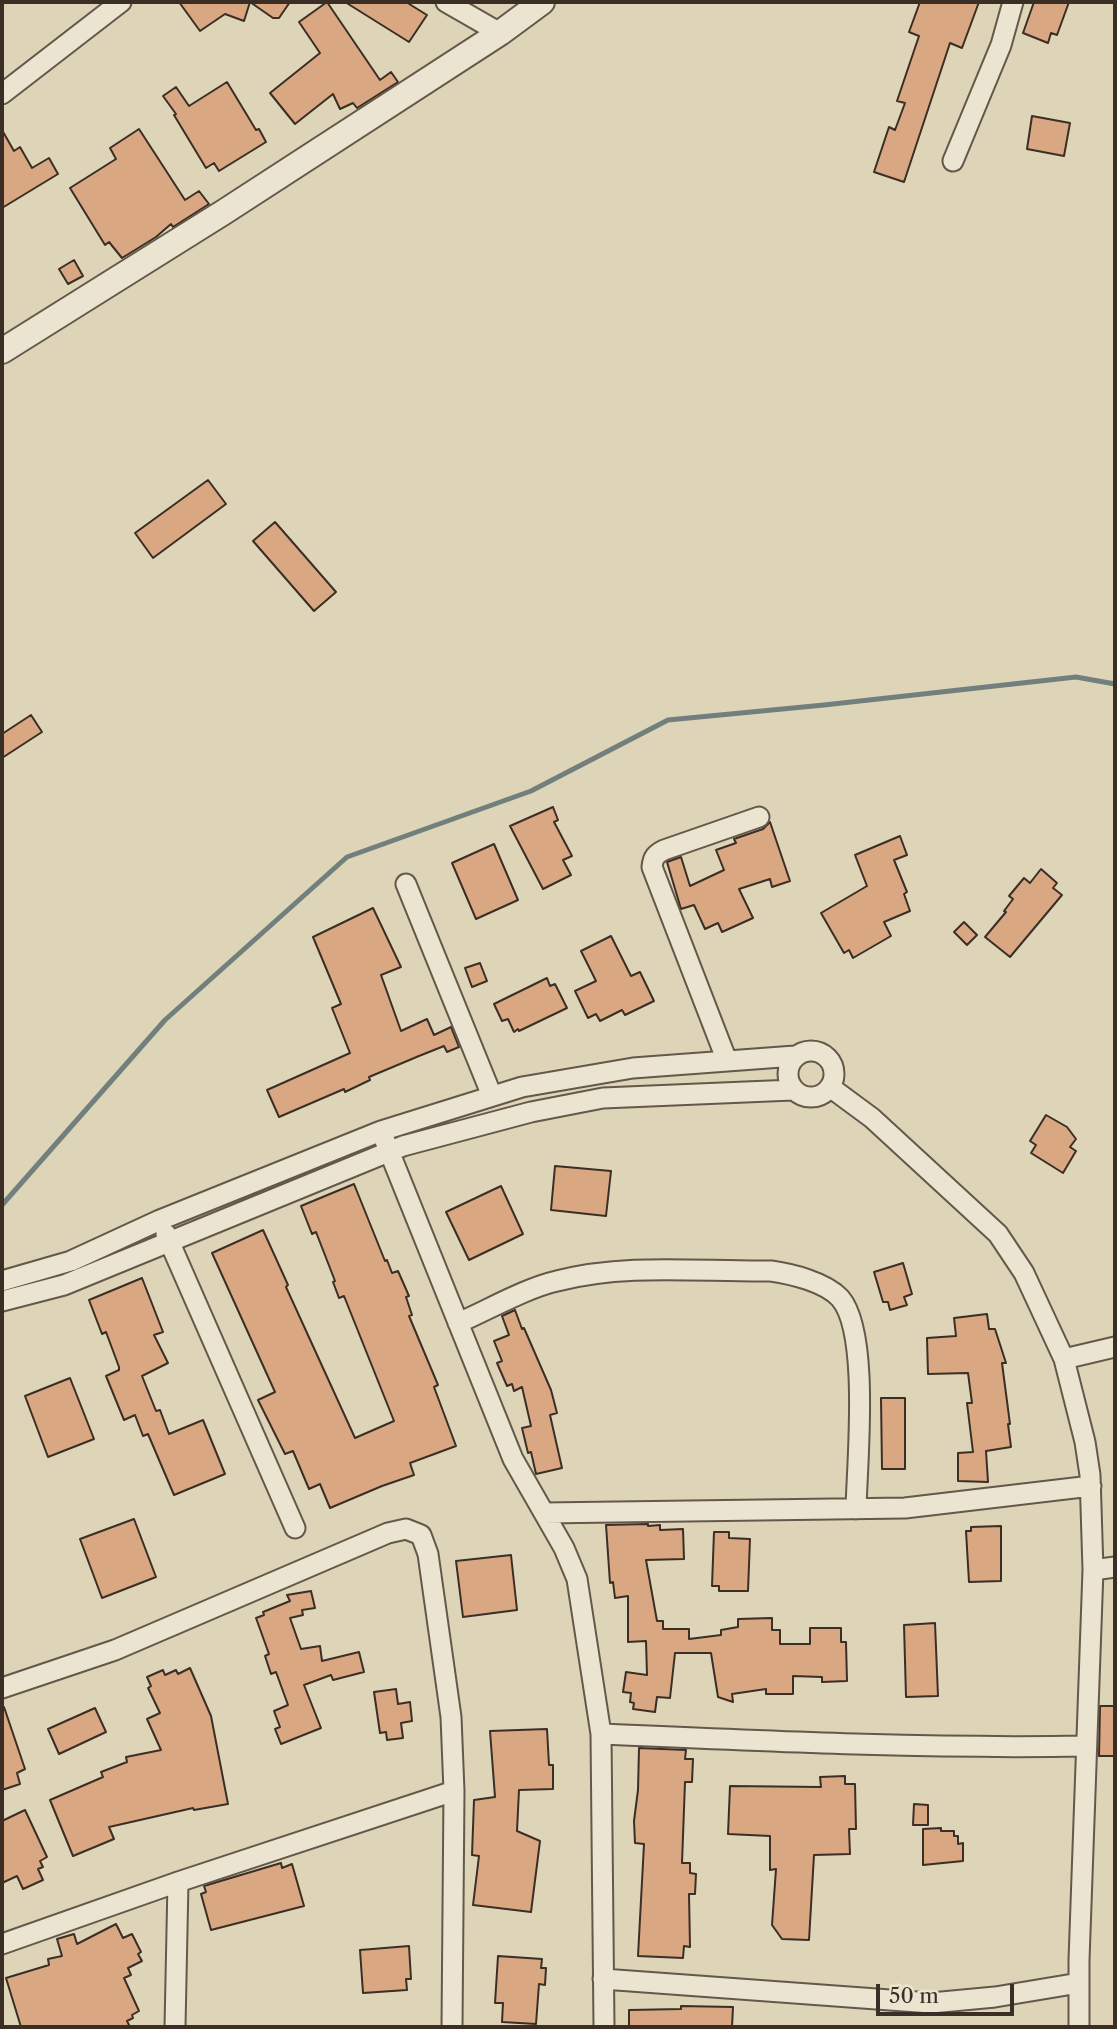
<!DOCTYPE html>
<html>
<head>
<meta charset="utf-8">
<style>
	body { margin:0 }
	#map { position:relative; width:1117px; height:2029px; overflow:hidden; background:#ded5b8; font-family:"Libre Caslon Text",serif }
	canvas { display:block }
	.frame { position:absolute; inset:0; border:4px solid #3b2e25; pointer-events:none }
	.scale { position:absolute; left:876px; top:1984px; width:138px; height:32px; box-sizing:border-box; border:4px solid #3b2e25; border-top:0; padding-left:9px; font-size:21px; line-height:24px; white-space:nowrap; color:#3b2e25; -webkit-text-stroke:5px #eae4d1; paint-order:stroke }
</style>
</head>
<body>
<div id="map">
<canvas width="1117" height="2029"></canvas>
<div class="frame"></div>
<div class="scale">50 m</div>
</div>
<script>
const ctx = document.querySelector('canvas').getContext('2d');
ctx.lineJoin = 'round';
function stroke(path, color, width, dash) {
  ctx.strokeStyle = color;
  ctx.lineWidth = width;
  ctx.lineCap = dash ? 'butt' : 'round';
  ctx.setLineDash(dash || []);
  ctx.stroke(path);
}
function fill(path, color) {
  ctx.fillStyle = color;
  ctx.fill(path, 'evenodd');
}
stroke(new Path2D(`
	M2,1205L165,1020L347,857L531,791L668,720L824,705L1076,677L1115,684`), '#71807c', 5);
const building = new Path2D(`
	M179,2H290L279,18H273L250,2L244,21L225,14L200,31Z
	M327,2L380,80L391,72L398,82L357,108L353,103L340,109L333,94L295,124L270,93L320,53L299,22Z
	M345,2H406L427,15L409,42Z
	M920,2H979L962,48L950,43L904,182L874,172L889,127L895,130L905,103L897,101L919,36L909,32Z
	M1034,2H1069L1057,35L1051,33L1048,43L1023,33Z
	M227,82L256,130L259,129L266,142L219,171L214,163L206,168L174,115L176,114L163,96L176,87L189,106Z
	M1032,116L1070,123L1064,156L1027,149Z
	M139,129L185,200L199,191L209,204L173,227L171,224L156,237L122,258L109,242L105,245L70,188L116,159L110,148Z
	M2,130L14,151L20,147L32,168L49,158L58,174L2,208Z
	M74,260L83,276L68,284L59,269Z
	M208,480L226,504L153,558L135,533Z
	M275,522L336,592L314,611L253,541Z
	M31,715L42,732L2,758V734Z
	M553,807L558,820L554,822L572,856L563,860L571,875L543,889L510,826Z
	M770,822L790,881L772,887L770,879L739,889L753,918L722,932L718,923L705,929L694,905L681,909L667,862L681,857L690,886L724,870L716,850L736,843L734,839L763,829Z
	M900,836L907,855L894,860L907,892L904,894L910,911L884,922L891,936L853,958L849,950L844,953L821,913L867,886L855,855Z
	M494,844L518,900L476,919L452,863Z
	M1041,869L1057,883L1053,888L1062,895L1010,957L985,937L1006,912L1004,911L1013,899L1009,896L1024,878L1030,883Z
	M373,908L401,967L381,975L401,1031L427,1019L434,1035L451,1027L459,1047L447,1052L444,1046L419,1056L369,1077L370,1080L345,1092L344,1089L279,1117L267,1090L350,1053L332,1008L341,1004L313,937Z
	M964,922L977,935L967,945L954,932Z
	M611,936L631,976L640,972L654,1001L625,1015L622,1010L600,1021L596,1014L588,1018L575,991L596,981L581,951Z
	M480,963L487,981L472,987L465,968Z
	M547,978L550,986L555,984L567,1008L519,1031L518,1029L514,1032L508,1019L502,1021L494,1004Z
	M1046,1115L1067,1127L1076,1139L1070,1147L1076,1151L1063,1173L1031,1153L1036,1145L1030,1141Z
	M555,1166L611,1171L606,1216L551,1210Z
	M354,1184L385,1261L387,1260L392,1273L398,1271L409,1296L406,1297L412,1315L409,1316L438,1385L434,1387L456,1446L410,1463L414,1475L382,1486L330,1508L320,1484L309,1489L293,1451L285,1454L258,1400L275,1392L212,1253L263,1230L288,1285L286,1287L355,1438L394,1421L344,1296L339,1298L333,1282L335,1281L316,1232L312,1234L301,1206Z
	M501,1186L523,1234L469,1260L446,1212Z
	M903,1263L912,1294L904,1297L907,1305L890,1310L888,1302H883L874,1272Z
	M142,1278L163,1332L154,1335L168,1363L142,1376L156,1411L160,1410L169,1434L203,1420L225,1474L174,1495L148,1434L143,1436L135,1415L124,1420L106,1376L119,1370V1367L106,1332L102,1334L89,1300Z
	M515,1310L522,1329L524,1328L551,1390L557,1413L550,1415L562,1468L536,1474L531,1452L528,1453L522,1428L531,1426L522,1387L514,1391L512,1384L507,1386L497,1363L502,1361L494,1341L509,1335L502,1316Z
	M987,1314L989,1329H995L1006,1363H1002L1010,1424H1008L1011,1447L986,1451L988,1482L958,1481V1453L973,1452L967,1403H972L968,1373L928,1374L927,1338L956,1336L954,1318Z
	M70,1378L94,1439L48,1457L25,1396Z
	M881,1398H905V1469H882Z
	M134,1519L156,1577L102,1598L80,1539Z
	M648,1524V1526L660,1525V1530L683,1529L684,1559L646,1560L657,1621H663V1629H689V1639L721,1635V1630L738,1627V1619L772,1618V1630H780V1644H810V1628H841V1642H846L847,1681L822,1682V1677L793,1676V1694H766V1689L732,1694L733,1702L718,1697L711,1653H675L670,1698L657,1697L655,1712L633,1709L634,1703L630,1702L631,1693L623,1692L626,1672L647,1675L646,1641L628,1642V1596L615,1598L613,1582L610,1583L606,1525Z
	M1001,1526V1581L969,1582L966,1531H971V1527Z
	M714,1532H729V1538L750,1539L748,1591H719V1586H712Z
	M511,1555L517,1610L463,1617L456,1561Z
	M311,1591L315,1608L302,1610L303,1615L290,1618L301,1649L320,1646L322,1661L359,1652L364,1672L333,1680L331,1675L304,1685L321,1728L281,1744L275,1729L280,1727L274,1711L288,1705L276,1672L271,1674L265,1656L269,1654L256,1618L264,1615L263,1612L290,1601L287,1595Z
	M935,1623L938,1696L906,1697L904,1625Z
	M190,1668L211,1716L228,1804L194,1810L193,1808L109,1827L114,1839L73,1856L50,1800L103,1777L101,1772L127,1762L126,1757L161,1750L147,1719L160,1713L148,1688L151,1686L147,1677L163,1670L165,1675L176,1670L178,1674Z
	M396,1689L398,1704L410,1702L412,1721L401,1723L403,1738L387,1740L386,1732L380,1733L374,1692Z
	M1100,1706H1115V1756H1099Z
	M4,1707L25,1769L17,1773L20,1784L2,1790V1708Z
	M95,1708L106,1732L59,1754L48,1729Z
	M547,1729L549,1765H553V1789L519,1790L517,1831L540,1841L531,1912L473,1905L479,1856L472,1855L474,1800L495,1797L490,1731Z
	M639,1748L686,1750L685,1759H693L692,1782H685L682,1863H690V1873L696,1874L695,1894H689L690,1947L684,1946L683,1958L638,1956L644,1844L635,1843L634,1821L638,1790Z
	M845,1776V1784H855L856,1829H849L850,1854L814,1855L809,1940L782,1939L772,1925L776,1869L770,1870V1836L728,1834L730,1786L821,1787L820,1777Z
	M914,1804L928,1805V1825H913Z
	M25,1810L47,1857L40,1861L43,1867L38,1869L43,1880L23,1889L17,1876L2,1883V1821Z
	M941,1828V1831H954V1836H958V1844L963,1843V1861L923,1865V1829Z
	M281,1863L282,1868L292,1864L304,1906L211,1930L201,1894L206,1892L204,1886Z
	M116,1924L123,1938L132,1934L141,1952L138,1954L142,1961L128,1968L131,1975L124,1978L139,2011L132,2015L133,2018L127,2021L130,2027H21L6,1978L49,1965L48,1959L62,1956L57,1939L74,1934L77,1944Z
	M409,1946L411,1979H406L407,1990L363,1993L360,1950Z
	M498,1956L542,1959L541,1968H546L545,1985L539,1984L536,2024L502,2022L503,2003H495Z
	M681,2006L733,2007L732,2027H629V2010L681,2009Z`);
fill(building, '#daa783');
stroke(building, '#3b2e25', 2);
const minor = new Path2D(`
	M446,2L500,33
	M2,94L121,2
	M953,161L1001,45L1013,2
	M406,884L492,1096
	M788 1074a23 23 0 1 1 46 0a23 23 0 1 1-46 0Z
	M727,1061L652,867C653,857 656,854 664,850L759,817
	M830,1087L872,1118L998,1234L1024,1273L1064,1359L1085,1442L1090,1475L1093,1570L1079,1960V2027
	M381,1131L513,1459L564,1548L577,1579L601,1734L604,2027
	M166,1234L295,1528
	M2,1281L71,1261L160,1220L381,1131L522,1087L633,1068L795,1056
	M2,1301L64,1285L403,1146L531,1112L603,1098L793,1090
	M458,1323C488,1310 526,1288 557,1281C627,1263 699,1272 771,1271C792,1274 825,1282 840,1298C870,1332 857,1462 856,1509
	M1064,1359L1115,1347
	M544,1513L905,1508L1091,1486
	M1093,1570L1115,1567
	M2,1688L115,1650L388,1533L406,1529L421,1535L428,1554L451,1717L454,1791L452,2027
	M601,1734C763,1741 924,1749 1086,1746
	M2,1944L178,1882L454,1791
	M603,1979L931,2003L995,1997L1079,1983
	M175,2027L178,1882`);
const tertiary = new Path2D(`
	M2,351L224,212L500,33L542,2`);
stroke(minor, '#64584a', 23);
stroke(tertiary, '#64584a', 28);
stroke(minor, '#eae4d1', 19);
stroke(tertiary, '#eae4d1', 24);
</script>
</body>
</html>
